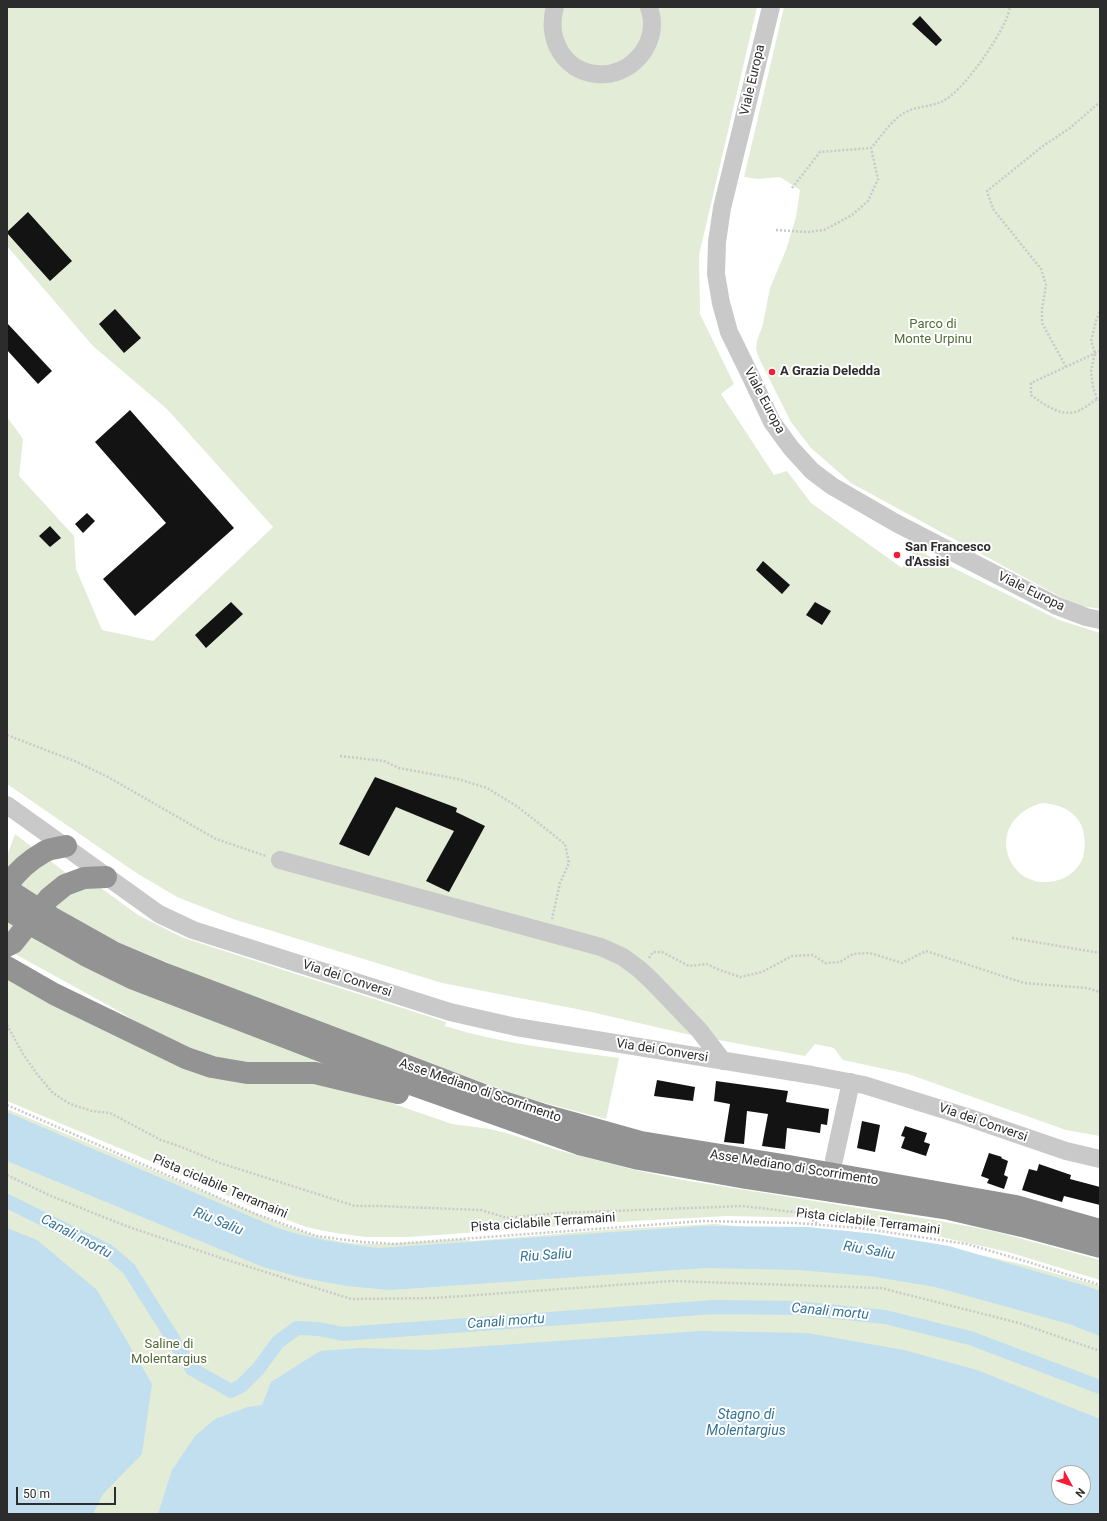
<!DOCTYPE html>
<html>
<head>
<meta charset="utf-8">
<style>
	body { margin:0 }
	#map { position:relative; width:1107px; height:1521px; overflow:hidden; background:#fff; font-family:Roboto,sans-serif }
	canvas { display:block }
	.frame { position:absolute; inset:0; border:8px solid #2c2c2c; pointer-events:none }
	.north { position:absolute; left:1051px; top:1465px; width:40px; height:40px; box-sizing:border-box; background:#fff; border:1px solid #ababab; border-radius:50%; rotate:130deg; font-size:11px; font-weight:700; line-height:16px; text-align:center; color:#2c2c2c }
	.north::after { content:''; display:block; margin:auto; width:14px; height:18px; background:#f61c36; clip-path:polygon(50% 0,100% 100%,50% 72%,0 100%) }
	.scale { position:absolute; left:16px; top:1487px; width:100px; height:18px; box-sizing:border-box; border:2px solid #2c2c2c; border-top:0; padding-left:5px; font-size:12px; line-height:14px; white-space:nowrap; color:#2c2c2c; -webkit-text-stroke:3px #fff; paint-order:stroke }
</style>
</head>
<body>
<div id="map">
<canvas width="1107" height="1521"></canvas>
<div class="frame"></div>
<div class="north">N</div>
<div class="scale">50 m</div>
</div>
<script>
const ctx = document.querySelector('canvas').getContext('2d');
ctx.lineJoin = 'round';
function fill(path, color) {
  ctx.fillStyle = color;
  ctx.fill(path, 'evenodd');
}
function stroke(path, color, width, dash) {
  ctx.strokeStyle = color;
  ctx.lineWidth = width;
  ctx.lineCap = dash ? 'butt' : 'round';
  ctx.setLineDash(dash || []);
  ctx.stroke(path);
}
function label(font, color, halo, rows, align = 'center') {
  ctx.font = font + ' Roboto,sans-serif';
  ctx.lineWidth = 4;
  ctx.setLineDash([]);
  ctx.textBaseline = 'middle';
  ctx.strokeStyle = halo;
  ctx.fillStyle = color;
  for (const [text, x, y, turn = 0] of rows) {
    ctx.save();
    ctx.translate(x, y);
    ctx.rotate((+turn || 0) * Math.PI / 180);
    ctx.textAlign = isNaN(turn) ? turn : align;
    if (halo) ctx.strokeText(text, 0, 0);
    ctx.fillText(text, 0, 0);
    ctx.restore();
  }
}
fill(new Path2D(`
	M7,7H757L699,255L700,314L734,384L721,394L774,475L787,471L811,503L902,568L915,549L1059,620L1100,633V1136L1066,1130L908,1074L843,1060L834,1048L815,1044L805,1056L686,1034L587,1011L442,983L233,919L177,897L135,872L7,784V417L23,439L19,476L74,536L76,569L102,630L153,641L273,527L167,409L93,346L7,246ZM1042,803C1072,805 1089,822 1084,853C1083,863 1073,874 1064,878C1009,901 978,821 1042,803Z
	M784,7H1100V609L1075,605L851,483L811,448L791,422L759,358L756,350L757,341L763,324L770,288L786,250L796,217L800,190L780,177L757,179L744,177Z
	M15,834L36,850L7,876V856Z
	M49,860L70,876L7,940V898L19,881Z
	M80,887L101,888L138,915L184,938L446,1022L445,1026C502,1044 561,1050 619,1058L606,1119L526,1098L390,1049L197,975L106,937L53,906Z
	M31,935L332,1067L227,1064L165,1039L115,1009L15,954V951Z
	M7,979L180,1062L300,1078L365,1094L452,1124L490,1129L510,1134L557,1150L635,1170L683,1180L940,1221L993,1231L1100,1260V1280L1008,1252L923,1233L820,1218L728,1216L633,1221L409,1237H365L329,1232L306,1227L248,1205L150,1161L7,1101Z
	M7,1109L273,1221C295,1230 320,1238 343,1242C382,1247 423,1241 463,1239L472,1241L619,1229L715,1224L899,1242L985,1256L1025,1265L1100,1286V1514H7ZM1059,1473H1083V1497H1059Z`), '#e3ecd7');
fill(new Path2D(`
	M7,1112L275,1227C309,1239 344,1244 379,1248L703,1226L808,1227L876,1234L949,1246L1086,1286L1100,1291V1336L1069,1324L935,1287L869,1276L798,1270L705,1268L390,1290L347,1286L303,1278L263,1267L7,1161Z
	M7,1228L37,1240L97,1290L152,1384L142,1454L103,1494L93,1514H7Z
	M701,1331L807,1333L904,1350L977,1370L1100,1419V1514H158L172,1470L195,1436L215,1419L248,1407L262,1405L271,1382L320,1351L360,1348L429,1350ZM1059,1473H1083V1497H1059Z`), '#c1dfee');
stroke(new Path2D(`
	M7,1201L108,1251L129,1269L192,1369L231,1391L241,1386L258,1369L278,1342L297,1328L319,1329L343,1334L714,1307L798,1308L885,1317L970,1338L1100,1387`), '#c1dfee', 14);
fill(new Path2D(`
	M920,16L942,40L936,46L912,24Z
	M28,212L72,261L50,281L7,233V232Z
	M115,309L141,338L124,353L99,324Z
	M7,323L52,371L38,384L7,350Z
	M130,410L234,528L135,616L103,579L166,523L95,442Z
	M87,513L95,521L83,533L75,524Z
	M50,526L61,538L50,547L39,536Z
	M763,561L790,585L782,594L756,570Z
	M231,602L243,614L206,648L195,635Z
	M815,602L831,611L822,625L806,615Z
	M375,777L457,808L456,812L485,826L449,892L426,881L454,831L396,807L369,856L339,844Z
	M657,1080L695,1087L693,1101L654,1096Z
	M716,1081L788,1091L786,1102L829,1109L827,1125L821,1124L820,1133L787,1128L785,1149L762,1146L768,1114L747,1111L744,1144L724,1142L730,1104L714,1101Z
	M862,1121L880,1125L875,1152L857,1148Z
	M905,1126L927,1133L924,1142L930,1144L926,1156L901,1148L905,1137L901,1136Z
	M989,1153L1002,1157L1001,1158L1008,1161L1004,1175L1008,1177L1004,1189L987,1183L989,1179L981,1176Z
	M1039,1164L1071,1175L1070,1179L1100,1187V1205L1064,1196L1062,1202L1022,1190L1029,1169L1037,1171Z`), '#131313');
stroke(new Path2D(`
	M792,188L820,152L871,148C882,136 892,118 908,111C918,106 932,107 943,101C963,91 996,42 1005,22C1007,17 1009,12 1010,7
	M776,230L807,232L824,230L852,215L868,201L878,179L871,148
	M1100,351L1031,383V395C1043,404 1062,418 1078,411C1085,408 1091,403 1097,399L1100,400
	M1066,367L1042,323V309L1046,285L1041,269L993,209L987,191L1043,146L1070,128L1100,102
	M1097,399L1093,387L1091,371L1095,353L1091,341L1096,321L1100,311
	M7,735L77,762L108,777L216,839L266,856
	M340,756L384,761L399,768L458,779L487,788L518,807L546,829L565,844L569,863L560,883L552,919
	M1012,938L1100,953
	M649,958L653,952H662L689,966L707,964L717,969L740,977L762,972L792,956L813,955L825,963L840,962L853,954L870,953L902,963L926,951L1024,983L1087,988L1100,992
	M7,1025L23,1054L37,1074L53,1093L70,1104L92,1111L110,1113L161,1140L179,1146L220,1163L355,1206H379L481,1210L507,1218L559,1213L743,1206L802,1213L818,1224
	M7,1105L256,1214L316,1236L362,1242L394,1244L703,1221L796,1223L859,1228L967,1244L1028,1262L1100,1285
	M7,1175L51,1196L126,1226L224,1259L351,1299L435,1298L672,1281L881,1288L1019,1323L1100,1351`), '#c9c9c9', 2.5, [2, 2]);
stroke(new Path2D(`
	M555,7C546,38 563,71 597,74C627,77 653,51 652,22C652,17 650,12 649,7
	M771,7L722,208L717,242L716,274L721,303L729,332L751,377L772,422L791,448L812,471L832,486L896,523L1057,606L1086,617L1100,620
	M7,805L159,914L193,930L450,1012L516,1027L812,1075L864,1085L964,1116L1066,1151L1100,1159
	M280,860L601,947L623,957L639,969L651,980L699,1030L723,1061
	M834,1160L851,1082`), '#c9c9c9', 18);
stroke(new Path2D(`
	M7,886C16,872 30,860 44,852C50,848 59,848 66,846
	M49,916L115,953L160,972L494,1099L541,1114L641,1142L789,1166L1016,1206L1100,1230
	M39,929L85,955L134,979L368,1069L579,1144L639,1159L746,1178L949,1209L1022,1226L1100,1247
	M7,946L13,943L49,898L65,885L84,878L106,877
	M7,967L54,994L186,1058L212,1067L247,1073H315L398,1093`), '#939393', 22);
stroke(new Path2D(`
	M7,889L49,916
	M7,909L39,929`), '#939393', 22);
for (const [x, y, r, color] of [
	[772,372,4,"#f61c36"],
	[897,555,4,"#f61c36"]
]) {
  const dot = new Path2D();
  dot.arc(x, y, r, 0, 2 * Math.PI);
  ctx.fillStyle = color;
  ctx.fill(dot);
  stroke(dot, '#fff', 1.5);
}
label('13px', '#2c2c2c', '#fff', [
	["Viale Europa",753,80,-77],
	["Viale Europa",764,401,62],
	["Viale Europa",1031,592,26],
	["Via dei Conversi",347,979,18],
	["Via dei Conversi",662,1051,9],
	["Asse Mediano di Scorrimento",480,1091,19],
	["Via dei Conversi",983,1123,19],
	["Asse Mediano di Scorrimento",794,1168,9],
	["Pista ciclabile Terramaini",220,1187,23],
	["Pista ciclabile Terramaini",868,1222,7],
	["Pista ciclabile Terramaini",543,1223,-4]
]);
label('13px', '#516b36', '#fff', [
	["Parco di",933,325],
	["Monte Urpinu",933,340],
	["Saline di",169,1345],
	["Molentargius",169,1360]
]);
label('bold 13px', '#2c2c2c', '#fff', [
	["A Grazia Deledda",780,372],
	["San Francesco",905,548],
	["d'Assisi",905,563]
], 'left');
label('italic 14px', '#337495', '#fff', [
	["Riu Saliu",218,1222,22],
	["Canali mortu",76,1237,28],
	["Riu Saliu",869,1251,10],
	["Riu Saliu",546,1256,-4],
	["Canali mortu",830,1312,5],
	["Canali mortu",506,1322,-4],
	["Stagno di",746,1415],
	["Molentargius",746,1431]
]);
</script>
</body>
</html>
